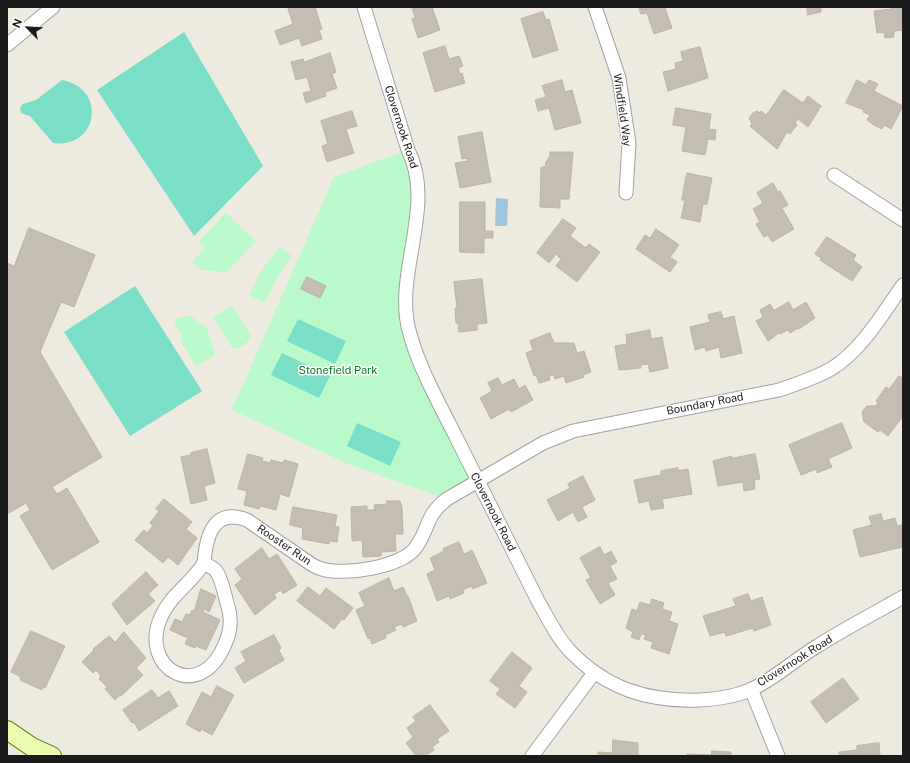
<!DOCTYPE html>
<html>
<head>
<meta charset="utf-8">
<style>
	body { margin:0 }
	#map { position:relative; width:910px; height:763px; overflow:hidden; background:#edeae0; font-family:"Public Sans",sans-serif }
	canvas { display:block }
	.frame { position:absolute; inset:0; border:8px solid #1b1b1b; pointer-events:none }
	.north { position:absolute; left:8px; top:8px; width:40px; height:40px; -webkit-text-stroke:3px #fff; paint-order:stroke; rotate:294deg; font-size:11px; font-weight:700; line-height:16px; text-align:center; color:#1b1b1b }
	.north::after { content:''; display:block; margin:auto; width:14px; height:18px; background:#1b1b1b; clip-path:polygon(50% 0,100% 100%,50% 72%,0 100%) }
</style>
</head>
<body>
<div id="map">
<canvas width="910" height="763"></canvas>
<div class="frame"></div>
<div class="north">N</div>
</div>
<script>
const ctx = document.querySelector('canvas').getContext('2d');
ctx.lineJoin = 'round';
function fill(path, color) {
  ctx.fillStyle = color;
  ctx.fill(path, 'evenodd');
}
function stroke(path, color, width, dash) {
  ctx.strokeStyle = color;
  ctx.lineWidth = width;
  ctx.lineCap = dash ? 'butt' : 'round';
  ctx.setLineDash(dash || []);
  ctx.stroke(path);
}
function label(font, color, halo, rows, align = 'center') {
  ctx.font = font + ' "Public Sans",sans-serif';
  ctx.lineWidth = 3;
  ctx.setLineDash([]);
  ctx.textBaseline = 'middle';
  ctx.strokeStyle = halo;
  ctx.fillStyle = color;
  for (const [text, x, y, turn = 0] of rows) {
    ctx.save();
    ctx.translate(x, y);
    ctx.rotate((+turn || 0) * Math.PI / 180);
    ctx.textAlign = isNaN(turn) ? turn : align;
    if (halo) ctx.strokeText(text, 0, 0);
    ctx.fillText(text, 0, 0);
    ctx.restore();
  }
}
fill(new Path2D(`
	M408,150L415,164L409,334L478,481L447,499L348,464L232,410L334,177Z
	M226,213L256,241L227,272L201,270L192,262L205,248L199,241Z
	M279,247L292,256L278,276L264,303L249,295L261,271Z
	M232,306L251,335C247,344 244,347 233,349L213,317Z
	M189,316L206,326L215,353L214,356L196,366L180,340L181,333L175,324V320L179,317Z`), '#baf9c9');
fill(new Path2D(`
	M184,32L263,166L194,236L97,90Z
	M62,80C107,88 99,149 53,143L30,116L21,113L20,108L23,104L36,100Z
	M135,286L202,391L130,436L64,332Z
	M298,319L346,341L335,364L287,341Z
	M282,353L330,376L319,398L271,375Z
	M357,423L401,442L390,466L347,446Z`), '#7bdec7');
fill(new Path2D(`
	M496,198L508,199L507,226H495Z`), '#9fc4dc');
const building = new Path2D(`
	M294,7H315L322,29L319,30L322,39L302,46L299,38L280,45L275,31L293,24L288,9Z
	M412,7H432L440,30L418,38L412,19L415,18Z
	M639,7H668L665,8L672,28L654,34L647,13L641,14Z
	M807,7H821V12L808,15Z
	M891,7H903V30L894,31V37L885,38L884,32L877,33L874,11L892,9Z
	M543,12L546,20L549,19L558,50L533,58L521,19Z
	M445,46L449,59L459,56L463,66L458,68L460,74L462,73L465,83L435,92L423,53Z
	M700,47L708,78L668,91L663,72L676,69L675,63L683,61L681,52Z
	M330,53L336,72L332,74L337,88L325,92L326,96L306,103L303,93L311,91L307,77L296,80L291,62L303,59L304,62Z
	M562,80L565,92L572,90L581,123L555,130L549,108L538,111L535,100L546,97L542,86Z
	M857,80L866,85L869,80L878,84L874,91L903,106L891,129L884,125L882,129L874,125L867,120L870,115L863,112L864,110L846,103Z
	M784,90L803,103L808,96L821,106L808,127L798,119L795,123L797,125L790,134L787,132L777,149L750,126L752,124L749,118L753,113L757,111L760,113L761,111L766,115Z
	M676,108L711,114L709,129L716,130L715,140L708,139L705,155L682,151L686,127L673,125Z
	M352,111L357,126L346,129L354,153L327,162L322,146L328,144L321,121Z
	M482,132L491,182L460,188L455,163L468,161L467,158L462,159L458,137Z
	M550,152H573L569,199H560V208L540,207L541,167H545L546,162L550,156Z
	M687,173L712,178L707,204H703L700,222L681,218L685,200H682Z
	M773,183L778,192L780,191L788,205L782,208L794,229L772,242L768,235L764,237L756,224L760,222L753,209L763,203L757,193Z
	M460,202H485V231H493V238H484V253L460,252Z
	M563,219L576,228L570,236L586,248L589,244L600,252L577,282L556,266L561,259L556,254L549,263L537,253Z
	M29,228L95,255L74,307L61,302L40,352L102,457L52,487L57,494L67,488L99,542L52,570L20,516L30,510L26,503L7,514V263L14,266Z
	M656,229L679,245L670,257L677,262L670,272L636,249L645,235L650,238Z
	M827,237L856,255L853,260L862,267L852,281L820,260L821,258L815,254Z
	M307,277L326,286L320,298L301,289Z
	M482,279L487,323L477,324V330L459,332L458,323H456L455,308H457L454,282Z
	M789,302L793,310L806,302L815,318L799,329L798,328L790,333L788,330L780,334L779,333L768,341L756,321L763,317L760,310L770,304L774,310Z
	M721,312L723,319L734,316L742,353L721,358L719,347L706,351L705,347L695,350L690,327L710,322L708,315Z
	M650,330L651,339L662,337L668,368L650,372L648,364L641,365V368L619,370L615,346L627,344L626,335Z
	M550,333L554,343H574L577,353L584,351L591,372L583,375L584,377L566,383L564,376L555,379L554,375L549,376L550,380L539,383L536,375L534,376L526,353L533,350L530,341Z
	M899,376L903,378V416L888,436L880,430L878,432L864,422L862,412L867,406H876L878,403L876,401L886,387L889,389Z
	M498,378L502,385L514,379L519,389L525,385L533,400L511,412L509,409L491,419L480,398L492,391L488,383Z
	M842,423L852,448L828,459L832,467L817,473L816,469L801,475L789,445Z
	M207,449L215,483L204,486L207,500L191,504L181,457L191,455V453Z
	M248,454L263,458L262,461L270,463L271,460L283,463L284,460L298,464L289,497L280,494L276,510L260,506L259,509L244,505L247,491L238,489Z
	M755,454L760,479L754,480L755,489L744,491L743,482L718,486L713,461L732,456V458Z
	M678,468V471L688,469L692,494L662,499L664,508L651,510L649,501L639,503L634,480L661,475V471Z
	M583,476L595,500L582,507L587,517L578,522L573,512L558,521L547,500L570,488L568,484Z
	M164,499L192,522L186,529L197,538L178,565L168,557L163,563L135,540L144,530L147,533L153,526L150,523L159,511L156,509Z
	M387,501H400L402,507L403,534H395L396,551L381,552V556L363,557L362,540L352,541L351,507L367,506V510H375L374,505L387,504Z
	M293,507L337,515L335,526L339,527L337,542L330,541L329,544L302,539L303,528L290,525Z
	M881,514L883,521L895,518L897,526L903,525V547L860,557L853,530L872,525L869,517Z
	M459,542L464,554L472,550L487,583L473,589L471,586L463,590L464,593L450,599L449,596L437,601L427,574L435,570L430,558L444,551L443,549Z
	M600,547L604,555L611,551L617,562L610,566L617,579L608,583L615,595L600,604L586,580L591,578L580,558Z
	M262,548L269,559L277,554L297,585L283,594L281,590L274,594L276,598L255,615L235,585L242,579L235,569Z
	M146,572L158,585L148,594L155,601L127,625L112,604Z
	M389,578L394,591L403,587L407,596H408L417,621L403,627L402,624L394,627L396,630L385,635L386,638L372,644L370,638L368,639L356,610L365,606L359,593Z
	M308,587L320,596L326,588L353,608L344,620L342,619L334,629L297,601Z
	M201,589L216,596L209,612L204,609L203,612L220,620L206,650L196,646L195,648L185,644L188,638L170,630L175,619L182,622L186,614L190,615L192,610L194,611Z
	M748,594L751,601L762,597L771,625L754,631L753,628L726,636L725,632L710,636L703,616L736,606L733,599Z
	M652,599L664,603L662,609L672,612L669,621L678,624L669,654L651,648L653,642L644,639L646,635L641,634L639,640L631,637L633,632L626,628L632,609L637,611L640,602L650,605Z
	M31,631L65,646L45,688L43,687L42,690L20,680L21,677L11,672Z
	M124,632L146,658L136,668L143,675L121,696L120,695L115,700L105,689L107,687L99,679L101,676L96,670L93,673L82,662L94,650L93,649L109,636L115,642Z
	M274,635L281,648L279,650L284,660L244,683L235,668L246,661L241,652Z
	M512,652L532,668L519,686L527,692L515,708L496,694L500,689L490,681Z
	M843,678L859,699L826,723L811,702Z
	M217,686L234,695L212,735L201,729L200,732L186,724L202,692L211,697Z
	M152,690L158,698L169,691L178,706L139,731L134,722L132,723L123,710Z
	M430,705L449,731L437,739L439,742L432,747L434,750L425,756H416L406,743L413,737L407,728L416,721L413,717Z
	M613,740L638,743V756H598V752L612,753Z
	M879,743L880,756H839V752L857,750V746Z
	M712,751L731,752V756H687V754L711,755Z`);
fill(building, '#c4bdb3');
stroke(building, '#beb3a2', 1);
const minor = new Path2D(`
	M364,7L408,150C437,207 392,275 410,334C419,368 441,407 457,439C484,493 511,547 538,601C548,618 557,638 571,652C607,689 649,702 700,700C717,699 734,697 750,690C775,679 795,659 819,645C846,628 875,613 903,597
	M595,7L619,78L629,143L626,193
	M7,45L53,7
	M834,175L903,220
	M204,563C206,537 213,507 247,520L311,564C314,566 318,568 322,569C344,576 403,567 416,547C430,527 425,516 447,499L543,443L573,431L779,390C797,384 815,378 831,369C862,350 883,313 903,285
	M204,563C207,565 214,568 216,571C221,577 225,595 227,603C232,617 231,631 225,644C200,705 138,668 161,617C171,594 191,584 204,563Z
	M751,689L778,756
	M532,756L594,673`);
const secondary = new Path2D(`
	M7,730L32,747L52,756`);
stroke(minor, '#a2a2a2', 15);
stroke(secondary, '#537003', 20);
stroke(minor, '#fff', 13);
stroke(secondary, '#eafab0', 18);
label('11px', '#1b1b1b', '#fff', [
	["Windfield Way",622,110,82],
	["Clovernook Road",401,127,72],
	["Boundary Road",705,404,-11],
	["Clovernook Road",493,512,63],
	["Rooster Run",284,545,34],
	["Clovernook Road",795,661,-32]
]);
label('11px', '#0a7824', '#fff', [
	["Stonefield Park",338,371]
]);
</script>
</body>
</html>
